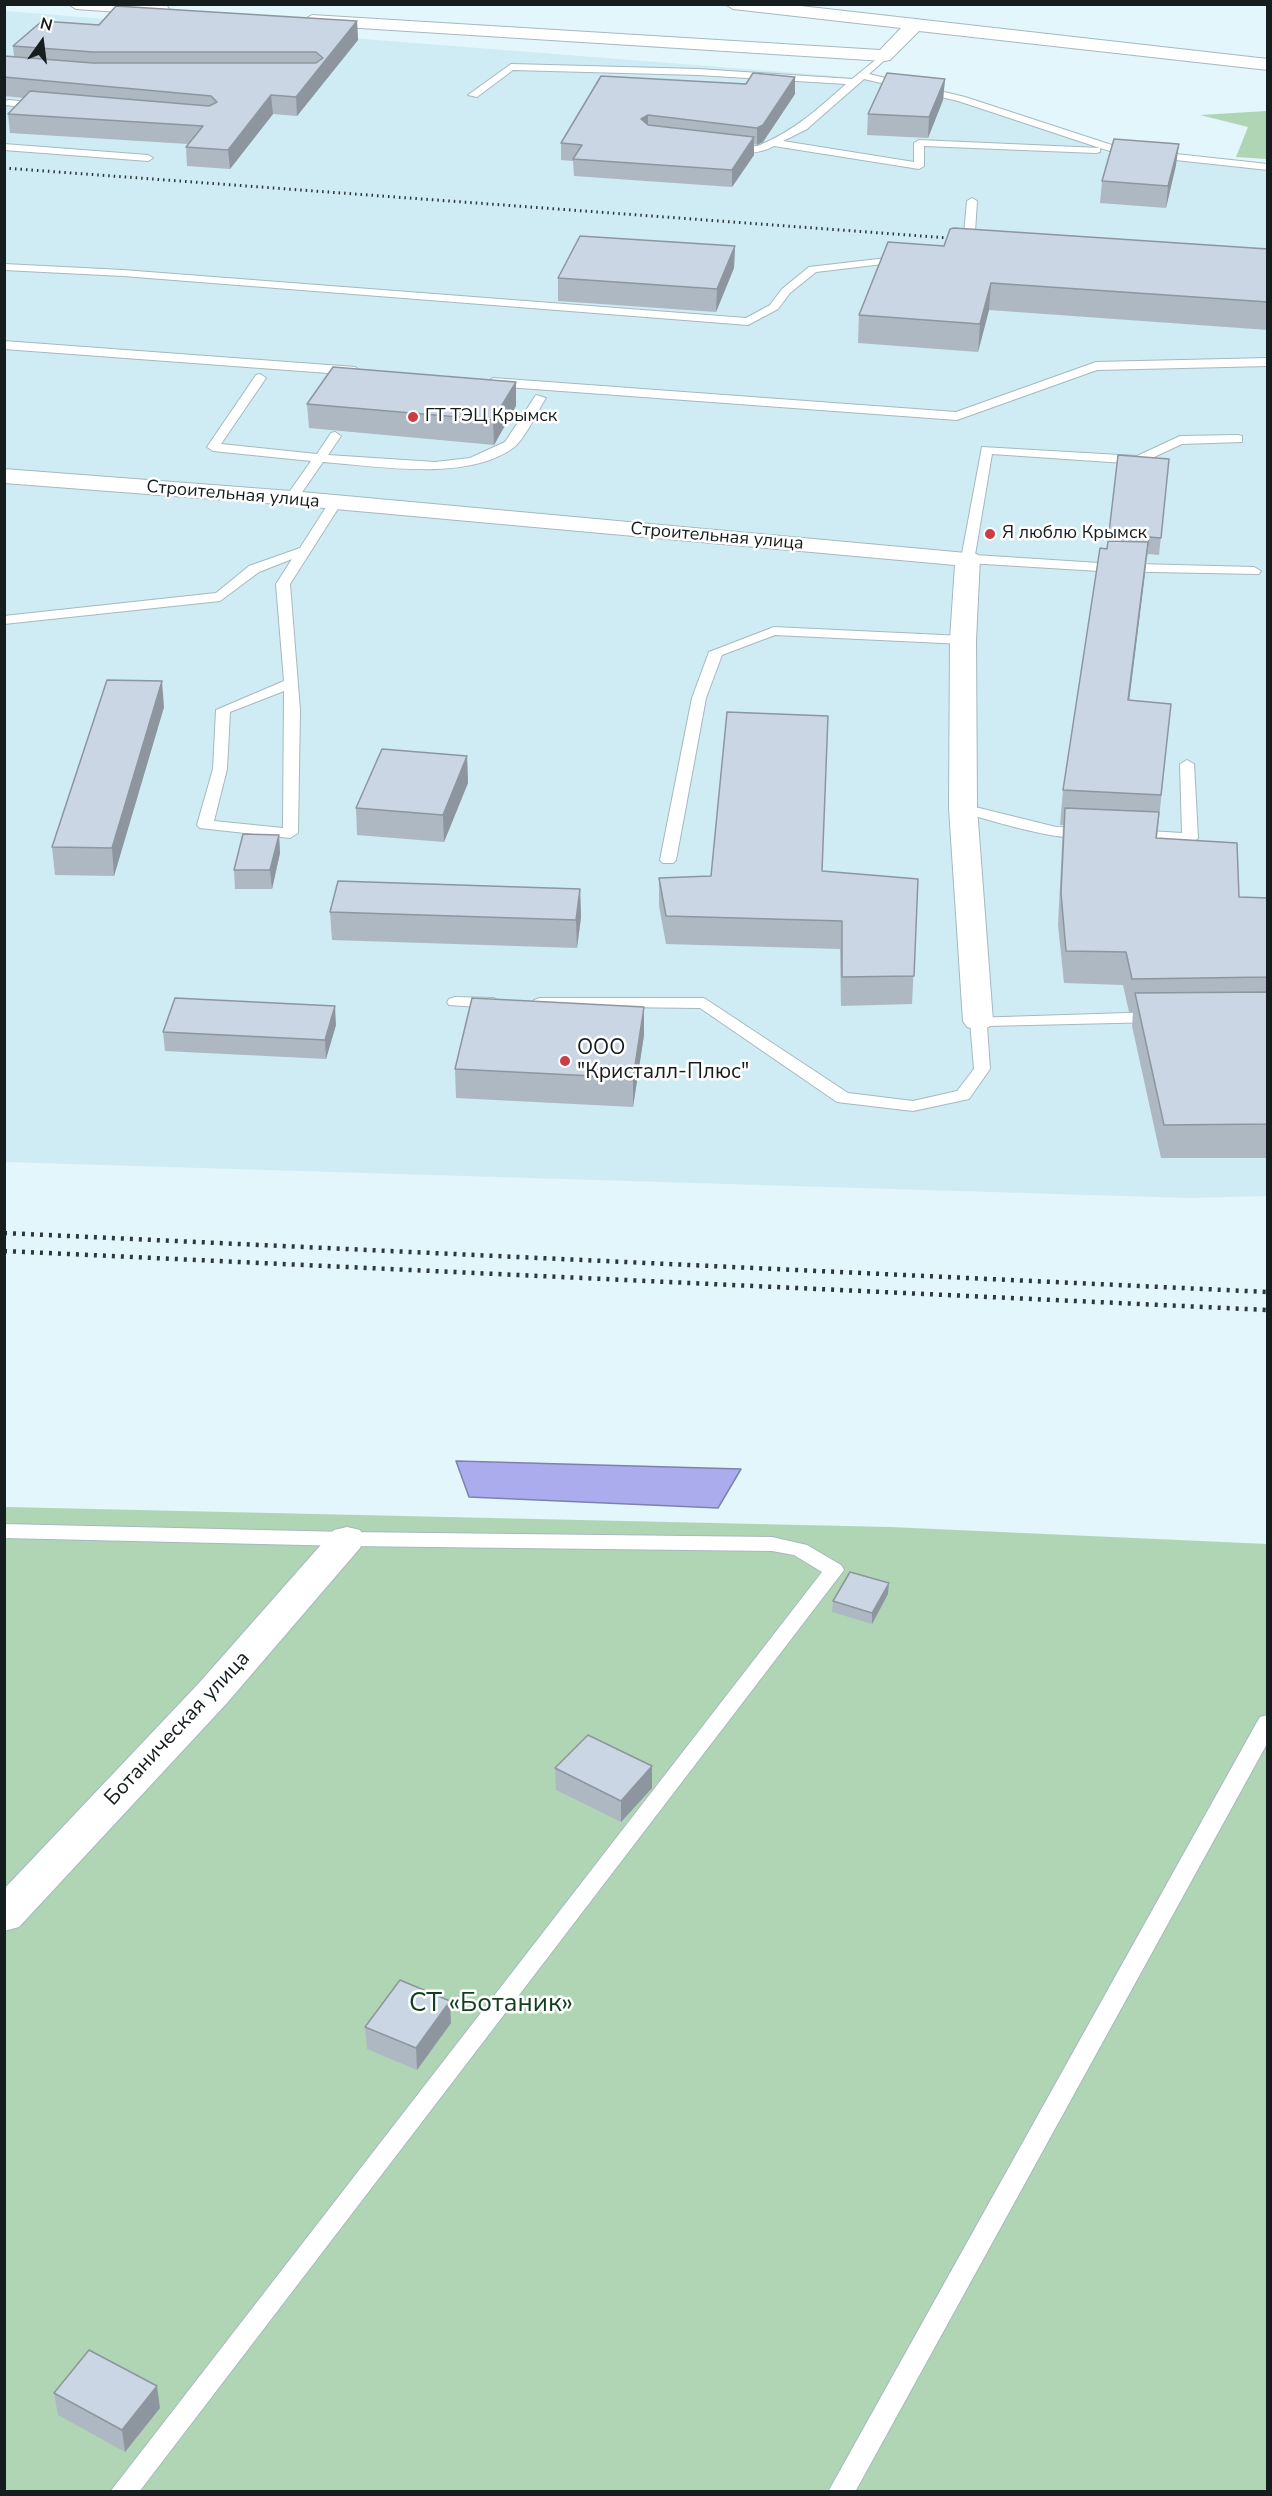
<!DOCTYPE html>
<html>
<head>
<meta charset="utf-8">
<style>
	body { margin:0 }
	#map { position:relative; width:1272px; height:2496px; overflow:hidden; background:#e2f6fb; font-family:"Nunito Sans",sans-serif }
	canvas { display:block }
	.frame { position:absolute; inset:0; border:6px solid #161d1f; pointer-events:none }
	.north { position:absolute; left:12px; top:12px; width:60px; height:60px; -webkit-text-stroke:4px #fff; paint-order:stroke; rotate:14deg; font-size:16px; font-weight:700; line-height:24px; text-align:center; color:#161d1f }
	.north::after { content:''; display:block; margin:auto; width:21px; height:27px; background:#161d1f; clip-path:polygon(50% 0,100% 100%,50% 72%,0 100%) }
</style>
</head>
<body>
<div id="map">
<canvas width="1272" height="2496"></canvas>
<div class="frame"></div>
<div class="north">N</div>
</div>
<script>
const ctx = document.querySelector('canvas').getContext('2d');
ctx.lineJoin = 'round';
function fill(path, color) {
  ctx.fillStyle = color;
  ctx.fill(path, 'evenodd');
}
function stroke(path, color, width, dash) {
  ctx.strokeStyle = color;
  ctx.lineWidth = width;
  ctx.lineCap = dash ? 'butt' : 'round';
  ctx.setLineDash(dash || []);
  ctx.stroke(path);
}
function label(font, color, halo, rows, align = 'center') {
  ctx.font = font + ' "Nunito Sans",sans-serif';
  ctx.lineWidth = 5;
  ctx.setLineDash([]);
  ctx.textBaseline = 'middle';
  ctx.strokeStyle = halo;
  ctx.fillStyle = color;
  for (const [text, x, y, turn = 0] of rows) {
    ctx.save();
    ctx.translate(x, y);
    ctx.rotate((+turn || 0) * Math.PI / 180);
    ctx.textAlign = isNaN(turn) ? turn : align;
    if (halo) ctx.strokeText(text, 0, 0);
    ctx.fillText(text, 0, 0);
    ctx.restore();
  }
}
fill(new Path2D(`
	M5,11L861,78L961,99L1115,155L1267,166V1196L1190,1198L5,1162Z`), '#cfebf3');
fill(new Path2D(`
	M1267,111V159L1236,157L1248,127L1200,115Z
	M5,1507L890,1527L1267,1544V2491L5,2492Z`), '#afd5b5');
const water = new Path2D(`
	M456,1461L741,1469L718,1508L469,1497Z`);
fill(water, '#aaaced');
stroke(water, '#7e81af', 1.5);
const service = new Path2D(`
	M884,53L887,54V58L869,74L965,97L1121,148L1268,164V170L1120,154L1100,148V152L1096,153L924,146V166L919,169L774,146C760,154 737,156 724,147C734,139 749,150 760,145C794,131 819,108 846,84L698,75L513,70L477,97L468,95L511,64L698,69L852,79ZM864,79L958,101L1100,148L919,140L914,143V162L783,141L807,129Z
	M9,100L40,103L45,106L40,109L5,105V101Z
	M4,144L148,155L153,158L148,161L4,150Z
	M972,198L977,201L974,247L963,251L957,248L963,245L967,201Z
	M904,256L910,259L908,261L816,272L790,293L778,309L748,325L123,276L4,270V264L123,270L746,318L770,305L782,289L809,267Z
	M4,341L355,367L361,371L355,375L4,349Z
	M1268,358V366L1097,370L957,420L493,386L487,382L493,378L956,412L1096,362Z
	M260,374L266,378L221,444L317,454L331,433L335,432L341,436L328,455L435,462L470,458L505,442L536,395L546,398C538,410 524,441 513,448C466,482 378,466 323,462L296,501L291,502L285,498L311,461L213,451L207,447L256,375Z
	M1238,435L1242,436V442L1182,444L1139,464L992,454L975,555L1099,563L1254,567L1261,571L1259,574L1099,571L968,563L961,559L982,447L1137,456L1180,436Z
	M335,500L341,504L290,584L300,710L298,833L290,838L200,828L197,825L213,769L216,710L284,681L276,584L292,559L259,572L220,601L4,624V616L216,593L249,566L300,548L330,501ZM284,691L283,828L214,821L227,769L230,712Z
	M774,627L963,636L970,640L963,644L775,635L722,655L706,698L676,860L673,863H663L660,860L692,698L709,652Z
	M1187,760L1194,764L1198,838L1195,841L1128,838L1125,835L1128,832L1133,830L1182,833L1180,764Z
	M963,804L1056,827L1087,828L1095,833C1080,850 980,817 958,811L956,808L958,805Z
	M455,997L494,998L502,1003L494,1008L449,1005L447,1002L449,999Z
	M540,998H704L848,1093L913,1101L957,1091L974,1069L970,1021L972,1018L1158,1012L1166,1017L1158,1022L987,1026L990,1069L969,1099L913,1111L837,1102L700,1008L534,1006L532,1003L534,1000Z
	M4,1524L347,1532L772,1537L807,1545L841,1565L844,1570L139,2492H110L822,1572L794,1555L772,1551L347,1546L4,1538Z
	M1268,1715V1742L855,2492H828L1257,1722L1260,1717Z`);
const minor = new Path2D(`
	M68,4H157L167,6L170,10L161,15L76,9Z
	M725,4H783L1268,59V70L919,31L890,60L884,61L312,25L303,20L312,15L880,50L901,28L733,9Z
	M4,469L291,491L977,554L980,559L976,640L977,808L993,1021L989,1027L978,1030L967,1027L963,1021L949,808L950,640L955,565L291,505L4,483Z
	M347,1527L360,1530L365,1539L360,1548L227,1703L19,1927L4,1931V1889L199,1683L334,1530Z`);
stroke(service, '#a6b9be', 2);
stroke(minor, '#a6b9be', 2);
fill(service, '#fff');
fill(minor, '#fff');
stroke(new Path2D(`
	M4,168L962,239`), '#2e3739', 3, [1.5, 4]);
stroke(new Path2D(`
	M4,1233L1268,1292
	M4,1251L1268,1310`), '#2e3739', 4.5, [3, 6]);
fill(new Path2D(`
	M357,21L358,40L297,116L273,114L230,169L187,166L186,147L188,144L10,133L8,114L24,98L4,96V56L14,57L13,46L99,25Z
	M795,77V94L763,142L757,145L754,144V155L732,187L574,176L573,161L561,160V143L746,84Z
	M945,79L943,100L928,138L867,135L868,114Z
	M1176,165L1166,208L1100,203L1102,181Z
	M735,246L734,268L716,312L558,301V278Z
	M944,246L1268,249V330L989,310L978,352L858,343L859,315Z
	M516,382V406L494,445L309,428L307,404Z
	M1169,459L1159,555L1148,554L1146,562L1129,700L1171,704L1157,838L1239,897L1268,898V1158H1161L1132,1026L1133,1012H1129L1123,985L1064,983L1058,925L1063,825H1060L1063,790L1107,549Z
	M164,707L114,876L55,875L52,847Z
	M467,756L468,783L444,842L357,835L356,808Z
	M279,835L280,853L272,889H235L234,870Z
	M659,878L918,879L912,1004L841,1006L840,949L666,944L659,906Z
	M580,889L581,917L577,948L332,940L330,912Z
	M336,1025L326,1059L165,1051L163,1032Z
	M644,1035L633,1107L456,1098L455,1069Z
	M888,1594L872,1624L832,1612L833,1601Z
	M652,1766V1788L621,1822L556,1790L555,1768Z
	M451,2023L417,2070L367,2049L365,2027Z
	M54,2393L160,2408L125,2452L58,2415Z`), '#aeb8c3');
fill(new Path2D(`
	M357,21L358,40L297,116L296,97Z
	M795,77V94L763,142L757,145V128Z
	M945,79L943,100L928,138L929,117Z
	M271,95L273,114L230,169L228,150Z
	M648,115V132L641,119Z
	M754,137V155L732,187V170Z
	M1179,144L1176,165L1166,208L1168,186Z
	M735,246L734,268L716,312L717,289Z
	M991,283L989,310L978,352L980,324Z
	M516,382V406L494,445L493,420Z
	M1148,542L1145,574L1125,734L1128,700Z
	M162,681L164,707L114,876L112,848Z
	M467,756L468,783L444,842L443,815Z
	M279,835L280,853L272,889L270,870Z
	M580,889L581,917L577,948L576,920Z
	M335,1006L336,1025L326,1059L325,1040Z
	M644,1007V1035L633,1107V1078Z
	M889,1583L888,1594L872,1624V1613Z
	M652,1766V1788L621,1822V1801Z
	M450,2001L451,2023L417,2070L416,2048Z
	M157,2386L160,2408L125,2452L122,2430Z`), '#8d969f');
const building = new Path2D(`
	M116,6L357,21L296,97L271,95L228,150L186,147L203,126L8,114L30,91L209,106L217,102L211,96L4,77V56L93,63H316L323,58L316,52H93L13,46L42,21L99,25Z
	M753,73L795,77L763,125L757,128L648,115L641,119L648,125L754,137L732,170L573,159L582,145L561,143L601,76L746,84Z
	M887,73L945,79L929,117L868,114Z
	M1114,139L1179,144L1168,186L1102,181Z
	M954,228L1268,249V302L991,283L980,324L859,315L888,242L944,246L950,229Z
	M580,236L735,246L717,289L558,278Z
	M333,367L516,382L493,420L307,404Z
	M1118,455L1169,459L1161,538L1149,537L1148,545V542L1108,541Z
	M1108,541L1148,542L1128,700L1171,704L1161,795L1063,790L1100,548L1107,549Z
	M107,680L162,681L112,848L52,847Z
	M727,712L828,716L822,871L918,879L914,976L842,977V921L666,916L659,878L711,876Z
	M382,749L467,756L443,815L356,808Z
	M1065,808L1159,812L1156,838L1237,843L1239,897L1268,898V977L1132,979L1126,952L1066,951L1061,893Z
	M243,834L279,835L270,870H234Z
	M338,881L580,889L576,920L330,912Z
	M1268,992V1124L1164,1125L1135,993Z
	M175,998L335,1006L325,1040L163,1032Z
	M472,998L644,1007L633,1078L455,1069Z
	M850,1572L889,1583L872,1613L833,1601Z
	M588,1735L652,1766L621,1801L555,1768Z
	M400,1980L450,2001L416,2048L365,2027Z
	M89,2350L157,2386L122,2430L54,2393Z`);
fill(building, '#cad6e3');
stroke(building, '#8d969f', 1.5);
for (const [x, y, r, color] of [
	[413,417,6,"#cc3c43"],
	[990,534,6,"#cc3c43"],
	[565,1061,6,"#cc3c43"]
]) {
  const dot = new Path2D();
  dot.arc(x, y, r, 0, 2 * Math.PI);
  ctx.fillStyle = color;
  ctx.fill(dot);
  stroke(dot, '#fff', 2);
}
label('18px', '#161d1f', '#fff', [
	["ГТ ТЭЦ Крымск",425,417],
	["Я люблю Крымск",1002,534]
], 'left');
label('18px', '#161d1f', '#fff', [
	["Строительная улица",233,495,5],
	["Строительная улица",717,537,5]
]);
label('21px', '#161d1f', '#fff', [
	["ООО",577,1049],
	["\"Кристалл-Плюс\"",577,1073]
], 'left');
label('21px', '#161d1f', '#fff', [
	["Ботаническая улица",178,1729,-47]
]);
label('26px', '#143f1f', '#fff', [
	["СТ «Ботаник»",491,2005]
]);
</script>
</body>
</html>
